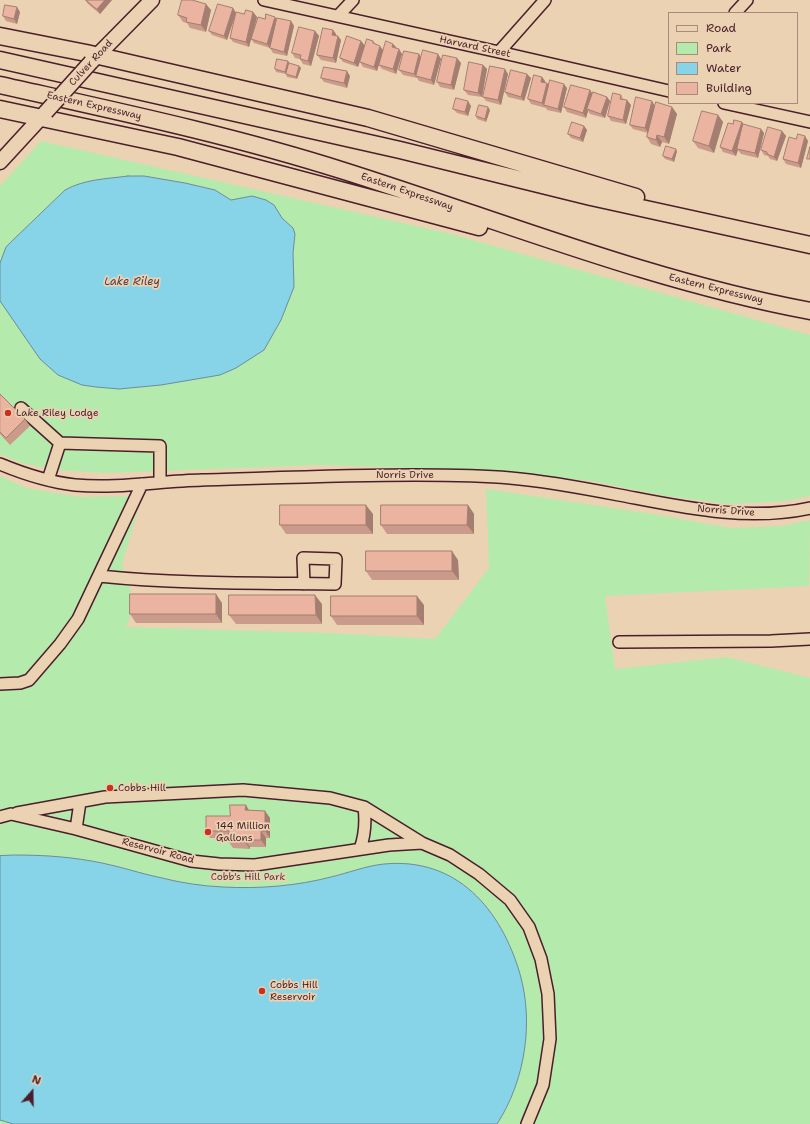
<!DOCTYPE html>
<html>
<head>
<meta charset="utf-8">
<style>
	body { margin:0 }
	#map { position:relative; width:810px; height:1124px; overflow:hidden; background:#ebd2b3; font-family:"Shantell Sans",sans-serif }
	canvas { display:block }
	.legend { position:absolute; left:668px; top:12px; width:130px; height:92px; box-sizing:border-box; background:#ebd2b3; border:1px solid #ab8a7d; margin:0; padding:5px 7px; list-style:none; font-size:12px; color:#4a1f2b }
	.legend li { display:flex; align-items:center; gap:8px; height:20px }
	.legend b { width:20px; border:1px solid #ab8a7d }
	.north { position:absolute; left:12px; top:1072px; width:40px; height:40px; -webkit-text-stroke:3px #ebd2b3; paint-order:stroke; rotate:20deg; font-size:11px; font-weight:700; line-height:16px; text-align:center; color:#4a1f2b }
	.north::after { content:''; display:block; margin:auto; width:14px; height:18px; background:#4a1f2b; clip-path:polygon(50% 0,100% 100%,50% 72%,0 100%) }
</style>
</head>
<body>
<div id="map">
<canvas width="810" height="1124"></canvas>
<ul class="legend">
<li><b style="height:5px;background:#ebd2b3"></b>Road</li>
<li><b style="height:11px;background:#b5eaad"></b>Park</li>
<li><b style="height:11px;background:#87d3e7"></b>Water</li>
<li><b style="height:11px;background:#ebb4a1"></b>Building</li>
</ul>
<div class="north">N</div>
</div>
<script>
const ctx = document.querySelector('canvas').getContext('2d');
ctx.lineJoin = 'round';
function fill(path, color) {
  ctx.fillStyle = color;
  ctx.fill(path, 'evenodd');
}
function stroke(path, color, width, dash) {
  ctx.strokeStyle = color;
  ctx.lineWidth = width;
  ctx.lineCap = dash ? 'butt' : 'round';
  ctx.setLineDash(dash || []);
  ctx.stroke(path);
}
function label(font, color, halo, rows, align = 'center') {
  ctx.font = font + ' "Shantell Sans",sans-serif';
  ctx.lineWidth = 3.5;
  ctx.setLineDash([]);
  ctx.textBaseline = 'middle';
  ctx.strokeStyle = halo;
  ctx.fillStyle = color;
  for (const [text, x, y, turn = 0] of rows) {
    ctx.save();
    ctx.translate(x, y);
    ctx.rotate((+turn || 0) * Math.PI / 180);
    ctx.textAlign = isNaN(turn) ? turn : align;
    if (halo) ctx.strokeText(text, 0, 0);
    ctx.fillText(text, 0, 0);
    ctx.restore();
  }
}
fill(new Path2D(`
	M41,141L451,234L810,335V496L786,501L728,504L666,496L591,481L503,471L319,465L107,473L56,470L21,463L0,454V186Z
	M0,476L26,488L80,497L142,496L122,564L135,604L126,627L328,633L435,639L489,568L486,489L653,514L731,528L783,526L810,520L809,586L605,596L615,669L727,657L810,678V1124H0Z`), '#b5eaad');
const water = new Path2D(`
	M128,176H144L185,183L215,190L231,200L252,196L266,200L274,205L282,218L293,228L295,234L293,253L294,287L281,320L264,350L236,368L220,375L161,385L119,389L96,387L82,385L58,375L40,359L0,301V263L6,247L13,240L65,190C85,179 106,179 128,176Z
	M15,855C45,855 73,857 102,863C122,867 142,874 162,878C182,883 202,886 223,887C259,889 296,886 331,877C348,873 365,866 384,864C457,857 501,909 520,974C534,1023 525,1081 497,1124H13L0,1120V856Z`);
fill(water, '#87d3e7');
stroke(water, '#6f8b9c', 1);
const minor = new Path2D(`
	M264,0L499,52L669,91
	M735,13L747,0
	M338,16L353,0
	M499,52L545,0
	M724,103L810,122
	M21,408L60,443
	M0,464C24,474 49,482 75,485C117,489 160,481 202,480C273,478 344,475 415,475C446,475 479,475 510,478C546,481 583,488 619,495C682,507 746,522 810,508
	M48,480L60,443L160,446V482
	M99,576C177,584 256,583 335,584L336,559L303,558L304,584
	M619,642L771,641L810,639
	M0,684L20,683L29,680L60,644L78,619L142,484
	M17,813L105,797L243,790L330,798L364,807L422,843
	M0,817L11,814L76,829L191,861L219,864L255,865L389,845L422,843L450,855L479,874L510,900L529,927L541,959L548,994L550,1039L543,1085L527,1124
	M76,829L80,802
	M360,849C365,835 366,822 364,807`);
const major = new Path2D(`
	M91,62L152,0
	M0,162L46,112`);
const highway = new Path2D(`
	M0,36L86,53L368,118L636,197
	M0,60L400,150L591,197L810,245
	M0,85C116,111 231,135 344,171C499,220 650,281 810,311
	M0,109L178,147L479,227`);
stroke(minor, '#4a1f2b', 14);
stroke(major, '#4a1f2b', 17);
stroke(highway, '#4a1f2b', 19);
stroke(minor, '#ebd2b3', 11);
stroke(major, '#ebd2b3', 14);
stroke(highway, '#ebd2b3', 16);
const majorBridge = new Path2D(`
	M46,112L91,62`);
stroke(majorBridge, '#4a1f2b', 17, []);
stroke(majorBridge, '#ebd2b3', 14);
fill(new Path2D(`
	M85,0H112L100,14L88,4Z
	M233,8L236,13L227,40L212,35L209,31Z
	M211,10L206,32L190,28L187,23L183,22L178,15Z
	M20,12L17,24L6,21L3,16Z
	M253,12L257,17L252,37L265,19H277L291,21L294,26L287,56L273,53L270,48L254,43L251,39L249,47L233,42L230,38L244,14Z
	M333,30L336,34V35L341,40L336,63L321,60L317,55Z
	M315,31L319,36L311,66L303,64L300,59L295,58L292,53Z
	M361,41L365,46L358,67L343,62L340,58Z
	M373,41L376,44L383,50L397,49L402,54L396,74L382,69L379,65L377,71L363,67L360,62Z
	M419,54L421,58L438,54L441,59L434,85L419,81L417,78L403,75L399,70Z
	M288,61L289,63L299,66L301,68L297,79L287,77L286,74L276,72L275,69Z
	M461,63L454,90L440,87L437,82Z
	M483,65L487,69L482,97L468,95L464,90Z
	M508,74L501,105L486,101L483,97Z
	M350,76L347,88L324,82L321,78Z
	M542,77L545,81V83L549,85L567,88L561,113L547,110L546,108L531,104L528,99Z
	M531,78L524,101L508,97L505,92Z
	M590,90L592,93L607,97L610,101L605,118L590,114L588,111L586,118L567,112L564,107Z
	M621,95L624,100L631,105L626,124L611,121L608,116Z
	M471,106L468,116L457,113L453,109Z
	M655,106L649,129L672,107L677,114L669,144L662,142L660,147L651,144L647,137L648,133L633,129L630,125Z
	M490,110L486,122L477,119L476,116Z
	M718,115L723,122L714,153L698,148L693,141Z
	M742,122L744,125L761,129L764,133L758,158L741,154L738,150L736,156L723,152L720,147L733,124Z
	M584,126L587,130L583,142L571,138L568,134Z
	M782,131L786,136L777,161L770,159L768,156L764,155L761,150Z
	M796,139L808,141L801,168L786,164L783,159Z
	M677,151L674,162L665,159L663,156Z
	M0,394L25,419L30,426L10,445L0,434Z
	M468,505L474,514V534H387L381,525Z
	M373,514V534H286L280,525Z
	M458,560L459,580H372L366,571Z
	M222,603V623H136L130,614Z
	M322,604V624H236L229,615Z
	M424,605V625H337L331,616Z
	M249,810L265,811L270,818V838H266V847H250V849L233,848L228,841V838H210L206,831L230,816Z`), '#ca9b8a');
fill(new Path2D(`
	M105,0H112L100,14L97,9Z
	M206,4L211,10L206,32L201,25Z
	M17,7L20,12L17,24L14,19Z
	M233,8L236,13L227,40L224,36Z
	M253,12L257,17L249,47L246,42Z
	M275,17L278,22L270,48L267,44Z
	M291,21L294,26L287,56L284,52Z
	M333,30L336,34L335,39L332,35Z
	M315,31L319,36L311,66L308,61Z
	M338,36L341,40L336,63L333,58Z
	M361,41L365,46L358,67L354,63Z
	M393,44L397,48L392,47Z
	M380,46L383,50L377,71L374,67Z
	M399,49L402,54L396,74L393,69Z
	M419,54L422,59L416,76L414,74Z
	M438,54L441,59L434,85L431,80Z
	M457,58L461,63L454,90L451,85Z
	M288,61L289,63L287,74L285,72Z
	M483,65L487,69L482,97L478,93Z
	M299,66L301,68L297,79L296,77Z
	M505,69L508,74L501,105L498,100Z
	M347,71L350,76L347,88L344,83Z
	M527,74L531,78L524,101L521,97Z
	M542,77L545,81L544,86L541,82Z
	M547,83L551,88L544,105L546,108L542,103Z
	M564,84L567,88L561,113L558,109Z
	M590,90L593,95L587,109L588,111L586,118L583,113Z
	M607,97L610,101L605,118L601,114Z
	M627,100L631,105L626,124L623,120Z
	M468,101L471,106L468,116L465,112Z
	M652,101L655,106L648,133L645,128Z
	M488,107L490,110L486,122L485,119Z
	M672,107L677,114L669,144L664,137Z
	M718,115L723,122L714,153L709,146Z
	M742,122L745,127L736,156L732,151Z
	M584,126L587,130L583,142L580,138Z
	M761,129L764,133L758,158L755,153Z
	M782,131L786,136L777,161L774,157Z
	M657,135L662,142L660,147L656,140Z
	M805,136L808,141L801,168L798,163Z
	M676,149L677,151L674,162L672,159Z
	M366,505L373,514V534L366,525Z
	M468,505L474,514V534L467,525Z
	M452,551L458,560L459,580L452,571Z
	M216,594L222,603V623L216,614Z
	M315,595L322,604V624L316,615Z
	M417,596L424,605V625L417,616Z
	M246,805L250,812L245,810Z
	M265,811L270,818V838L265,831Z
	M261,831L266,838V847L261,840Z
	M245,840L250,847V849L245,842Z`), '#a47e71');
const building = new Path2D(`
	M86,0H105L97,9Z
	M182,0H192L206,4L201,25L186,22L187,18L178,15Z
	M218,4L233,8L224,36L209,31Z
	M5,5L17,7L14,19L3,16Z
	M246,10L253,12L246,42L230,38L236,12L244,14Z
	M266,14L275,17L267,44L251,39L258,17L265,19Z
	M277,18L291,21L284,52L270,48Z
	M299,27L315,31L308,61L300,59L301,55L292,53Z
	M323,28L333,30L332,35L338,36L333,58L317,55Z
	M347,36L361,41L354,63L340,58Z
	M367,39L373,41V43L380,46L374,67L360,62Z
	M386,41L393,44L392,47L399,49L393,69L379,65Z
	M423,50L438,54L431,80L416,76Z
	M404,51L419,54L414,74L399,70Z
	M443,55L457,58L451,85L437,82Z
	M277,59L288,61L285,72L275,69Z
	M469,62L483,65L478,93L464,90Z
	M289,63L299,66L296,77L286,74Z
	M490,66L505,69L498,100L483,97Z
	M324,67L347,71L344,83L321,78Z
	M511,70L527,74L521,97L505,92Z
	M534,75L542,77L541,82L547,83L542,103L528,99Z
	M550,80L564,84L558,109L544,105Z
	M571,85L590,90L583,113L564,107Z
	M593,92L607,97L601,114L587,109Z
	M613,93L621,95L620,99L627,100L623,120L608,116Z
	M636,97L652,101L645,128L630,125Z
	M456,98L468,101L465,112L453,109Z
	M656,102L672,107L664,137L657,135L656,140L647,137Z
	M479,105L488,107L485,119L476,116Z
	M702,111L718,115L709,146L693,141Z
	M734,120L742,122L732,151L720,147L728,123L733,124Z
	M572,122L584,126L580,138L568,134Z
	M743,124L761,129L755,153L737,149Z
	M768,127L782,131L774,157L767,154V152L761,150Z
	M798,134L805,136L798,163L783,159L789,137L796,139Z
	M666,146L676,149L672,159L663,156Z
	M810,147V159H807Z
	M0,394L25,419L6,438L0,432Z
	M280,505H366V525H280Z
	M381,505H468L467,525H381Z
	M366,551H452V571H366Z
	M130,594H216V614H130Z
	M229,595H315L316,615H229Z
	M331,596H417V616H331Z
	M230,805H246L245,810L265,811V831H261V840H245V842L228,841L229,831H206V816H230Z`);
fill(building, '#ebb4a1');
stroke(building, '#a47e71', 1);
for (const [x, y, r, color] of [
	[8,413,4,"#c8321e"],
	[110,788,4,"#c8321e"],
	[208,832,4,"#c8321e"],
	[262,991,4,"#c8321e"]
]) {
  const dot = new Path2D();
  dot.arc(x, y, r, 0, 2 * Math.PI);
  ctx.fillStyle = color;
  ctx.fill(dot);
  stroke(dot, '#ebd2b3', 1.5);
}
label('10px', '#4a1f2b', '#ebd2b3', [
	["Harvard Street",475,47,12],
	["Culver Road",91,63,-47],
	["Eastern Expressway",94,106,13],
	["Eastern Expressway",407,192,19],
	["Eastern Expressway",716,289,14],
	["Norris Drive",405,475],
	["Norris Drive",726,511,4],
	["Reservoir Road",158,851,15]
]);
label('10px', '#4a1f2b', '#ebd2b3', [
	["Lake Riley Lodge",16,413],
	["Cobbs Hill",118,788],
	["144 Million",216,826],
	["Gallons",216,838],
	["Cobbs Hill",270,985],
	["Reservoir",270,997]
], 'left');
label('10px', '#5a3d3e', '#ebd2b3', [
	["Cobb's Hill Park",248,877]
]);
label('italic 11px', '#533a47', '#ebd2b3', [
	["Lake Riley",132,282]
]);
</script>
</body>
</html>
